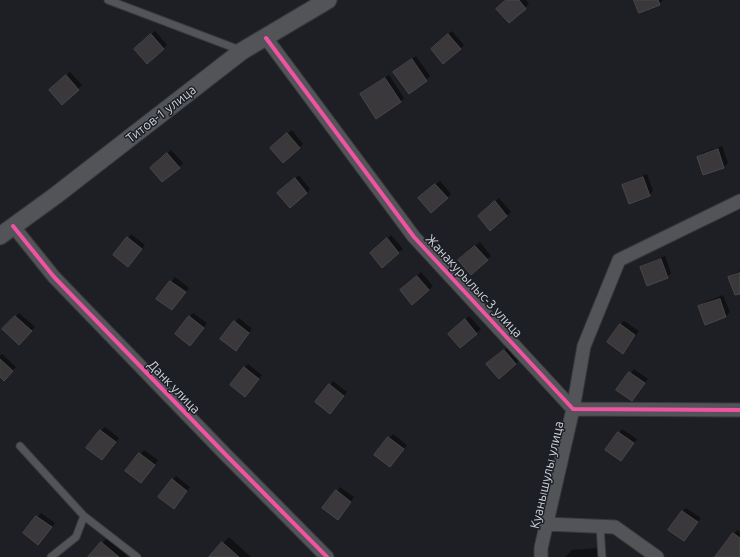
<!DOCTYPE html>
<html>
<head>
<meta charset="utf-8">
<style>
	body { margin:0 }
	canvas { display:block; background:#1e1f24 }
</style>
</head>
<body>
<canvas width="740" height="557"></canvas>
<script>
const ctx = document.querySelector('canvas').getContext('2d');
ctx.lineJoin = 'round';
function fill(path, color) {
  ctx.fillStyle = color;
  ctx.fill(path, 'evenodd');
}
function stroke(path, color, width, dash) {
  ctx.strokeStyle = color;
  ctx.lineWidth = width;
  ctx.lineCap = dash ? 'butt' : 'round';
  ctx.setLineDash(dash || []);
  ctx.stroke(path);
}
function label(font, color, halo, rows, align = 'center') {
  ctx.font = font + ' Ubuntu,sans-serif';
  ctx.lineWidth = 3;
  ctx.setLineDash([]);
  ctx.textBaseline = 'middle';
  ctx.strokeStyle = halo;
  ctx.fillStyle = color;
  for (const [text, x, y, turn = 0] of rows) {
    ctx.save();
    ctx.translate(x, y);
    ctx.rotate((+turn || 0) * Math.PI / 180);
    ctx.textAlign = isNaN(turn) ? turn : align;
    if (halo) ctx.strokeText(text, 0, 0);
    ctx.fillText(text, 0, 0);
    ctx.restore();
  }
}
fill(new Path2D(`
	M507,0H526L529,4L509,22Z
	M635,0H663L659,4Z
	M155,31L167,45L163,49L139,46Z
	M452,31L464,45L460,49L436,46Z
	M416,56L430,76L426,80L399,68Z
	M70,72L82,85L78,89L54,86Z
	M389,75L404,98L401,101L362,94Z
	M292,130L303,144L300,147L275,144Z
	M722,146L728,163L724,167L704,174L698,157L702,153Z
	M171,150L183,163L163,181L155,164Z
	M647,174L653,191L649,195L623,186L627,182Z
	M299,175L310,189L307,193L283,189Z
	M440,181L451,194L447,198L423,195Z
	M499,198L511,212L490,230L483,212Z
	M131,234L145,245L128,266V238Z
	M391,235L403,249L382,266L375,249Z
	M480,242L491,256L487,259L463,256Z
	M665,256L671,273L667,277L641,268L645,264Z
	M740,271V292L730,277L733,274Z
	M421,272L433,286L412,304L405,286Z
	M175,277L189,288L176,305L158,298Z
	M723,295L730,312L726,316L706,323L699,306L703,303Z
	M19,313L35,327L23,340L4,329Z
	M193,313L207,323L194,341L189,317Z
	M469,316L481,329L460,347L449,334Z
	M239,318L252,329L239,346L235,322Z
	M624,321L639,331L626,348L620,325Z
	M508,347L519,360L516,364L492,361Z
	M2,354L16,367L4,380L0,376V356Z
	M248,364L262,375L245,396L244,368Z
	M634,369L648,379L632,400L618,390Z
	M333,381L347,392L334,409L330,385Z
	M105,427L119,438L106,455L101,431Z
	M622,429L637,439L621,460L619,433Z
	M393,434L407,445L393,462L389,438Z
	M144,450L158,460L145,477L127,470Z
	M176,476L190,487L177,504L173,480Z
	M340,487L354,497L341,515L337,491Z
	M686,508L701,518L684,540L682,512Z
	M41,513L55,523L38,544L24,533Z
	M737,530L740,532V557H717Z
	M110,535L130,552L126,557H89Z
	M229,537L251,557H210Z
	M599,548V557H565L572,550Z`), '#0007');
const building = new Path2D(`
	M506,0H519L526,9L509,23L496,9Z
	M634,0H658L660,5L639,13Z
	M151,34L164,49L147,64L134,49Z
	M448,34L461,49L443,64L431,49Z
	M412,59L427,81L409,94L393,72Z
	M66,75L79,90L62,105L49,90Z
	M385,78L401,102L376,119L360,94Z
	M287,133L300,148L283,163L270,148Z
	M718,149L724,168L703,175L697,157Z
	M167,153L180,168L162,182L150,168Z
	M643,177L650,196L629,204L622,185Z
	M295,178L307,193L290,208L277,193Z
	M435,184L448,198L431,213L418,198Z
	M495,201L507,216L490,231L478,216Z
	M127,237L142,249L128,267L113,255Z
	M387,238L399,253L382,268L370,253Z
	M475,246L488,260L471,275L458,260Z
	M661,259L668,278L647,286L640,267Z
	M740,273V294L735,295L728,277Z
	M417,276L429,290L412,305L400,290Z
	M170,281L186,292L172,310L156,299Z
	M720,299L726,317L705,325L698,306Z
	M15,316L32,331L19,345L2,329Z
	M189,316L204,328L190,346L175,334Z
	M465,319L477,334L460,348L448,334Z
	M234,321L249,333L236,351L220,339Z
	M620,324L635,335L623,354L607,342Z
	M504,350L516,364L499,379L486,364Z
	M0,359L13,371L4,381L0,377Z
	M244,367L259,379L245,397L230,385Z
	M629,372L645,383L632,401L616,390Z
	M329,384L344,396L330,414L315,402Z
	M100,430L116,442L102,460L86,448Z
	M618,432L634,443L621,461L605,450Z
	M388,437L404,449L390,467L374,455Z
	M139,453L155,465L141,483L125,471Z
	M172,479L187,491L174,509L158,497Z
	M336,490L351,502L338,520L322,508Z
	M682,511L698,522L684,541L668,530Z
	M36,516L52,527L38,545L23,533Z
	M733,533L740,538V557H715Z
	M101,542L119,557H88Z
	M222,542L239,557H209Z`);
fill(building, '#3a383a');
stroke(building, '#484649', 1);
const service = new Path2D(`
	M108,0L240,50
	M20,446L84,516L76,537L51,557
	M84,516L137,557
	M600,526L602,557`);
const minor = new Path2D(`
	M266,38L414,237L573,409L740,410
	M13,226L54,277L226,455L327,557
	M546,524L615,527L657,557
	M541,557V548L573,409L584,346L619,260L740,201`);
const tertiary = new Path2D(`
	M0,236L55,196L242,51L328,0`);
stroke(service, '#39393d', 9);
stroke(minor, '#39393d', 15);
stroke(tertiary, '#39393d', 19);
stroke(service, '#535458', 7);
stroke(minor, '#535458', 13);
stroke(tertiary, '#535458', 17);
stroke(new Path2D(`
	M266,38L414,237L573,409L740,410
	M13,226L54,277L226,455L327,557`), '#f153a3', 4);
label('13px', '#cfd1d7', '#1c1e26', [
	["Титов-1 улица",161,114,-38],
	["Жанакурылыс-3 улица",474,286,47],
	["Данк улица",174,387,46],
	["Куанышулы улица",547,475,-77]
]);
</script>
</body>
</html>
